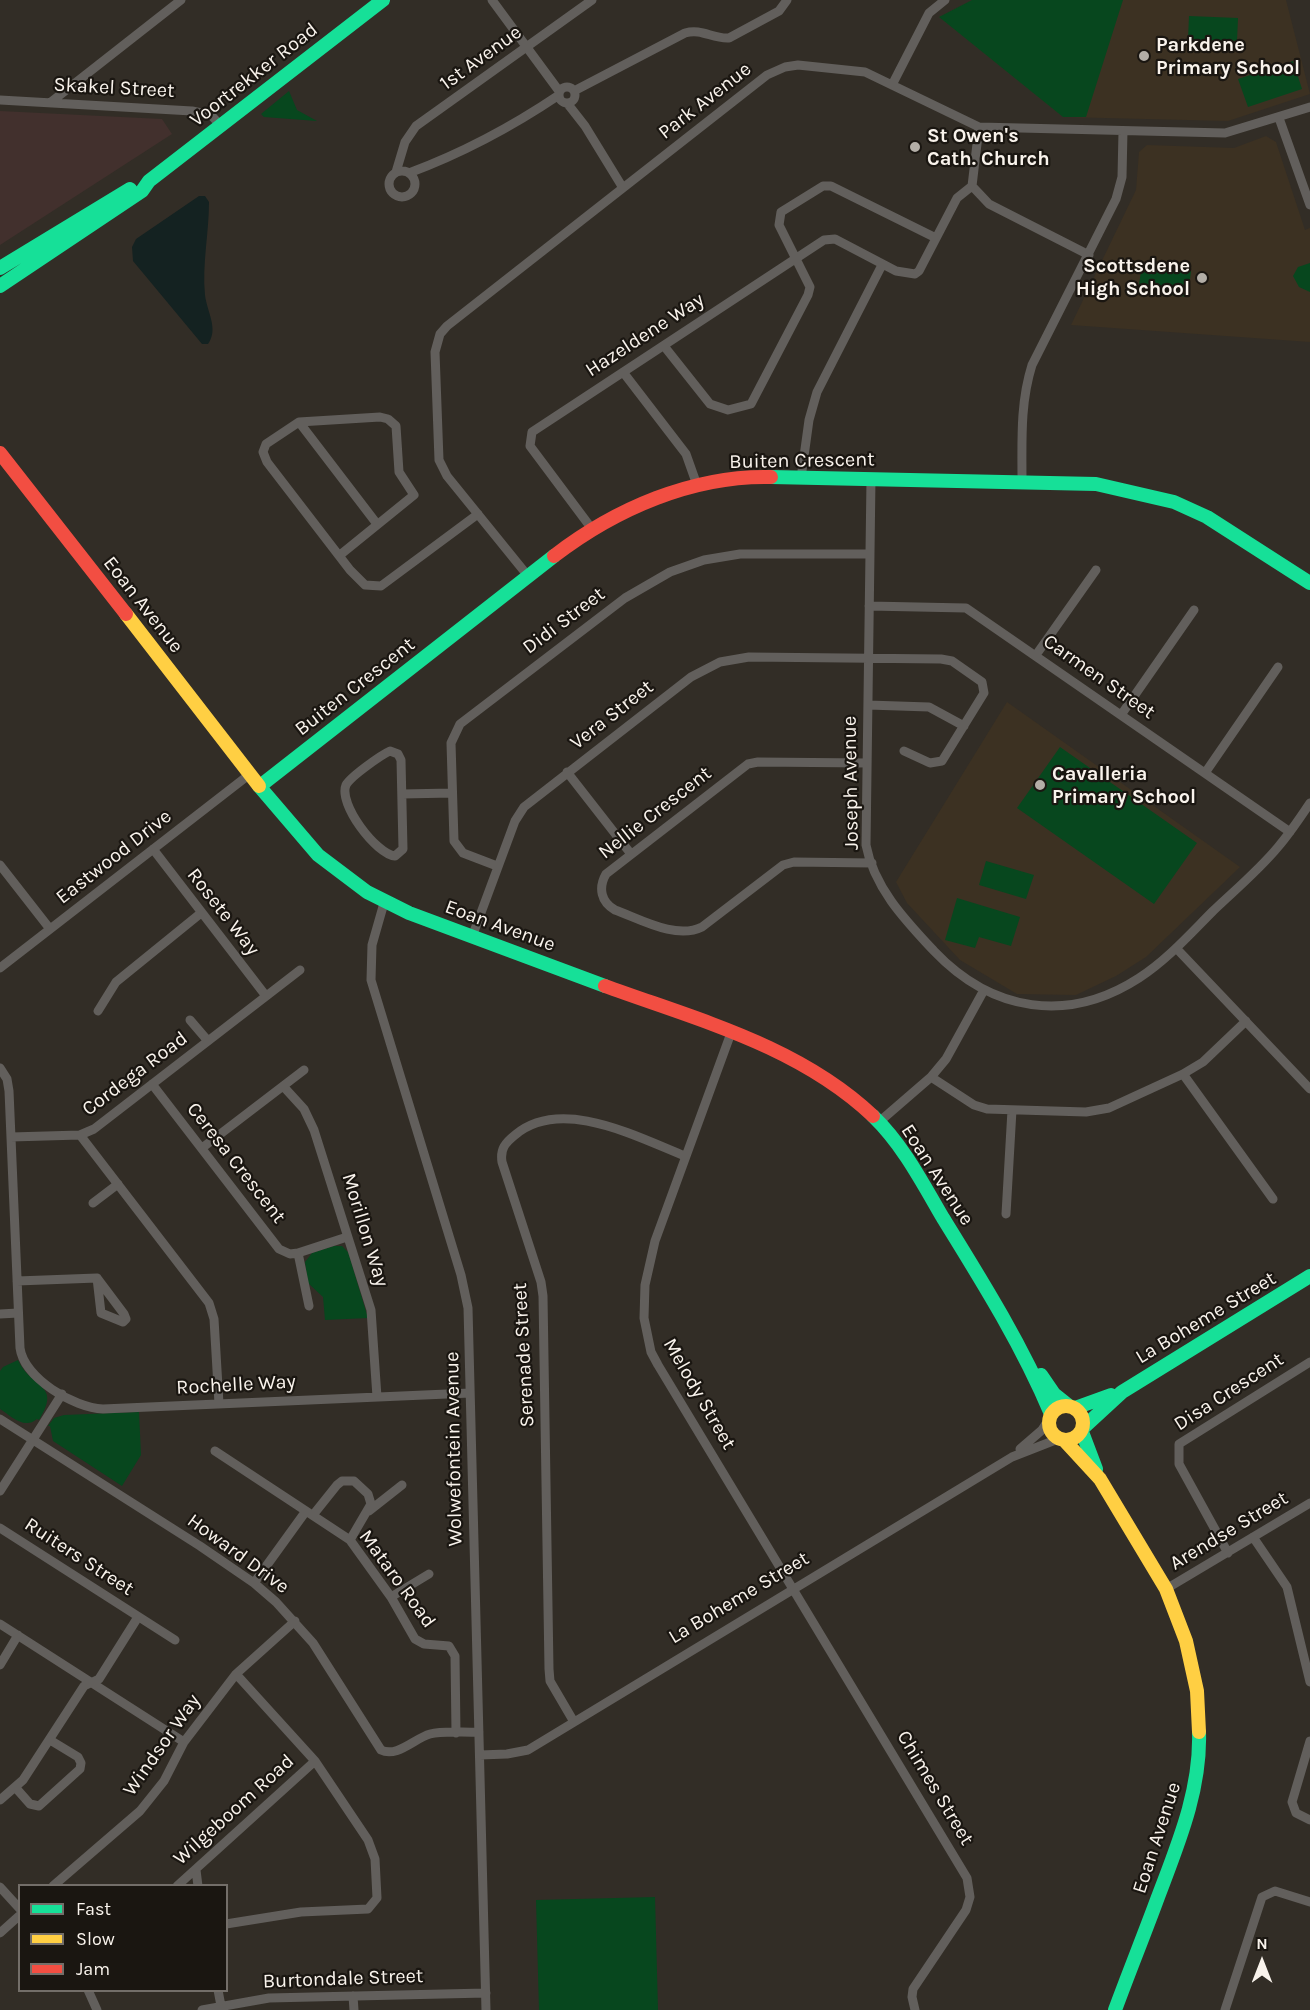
<!DOCTYPE html>
<html>
<head>
<meta charset="utf-8">
<style>
	body { margin:0 }
	#map { position:relative; width:1310px; height:2010px; overflow:hidden; background:#322d26; font-family:Karla,sans-serif }
	canvas { display:block }
	.legend { position:absolute; left:18px; top:1884px; width:210px; height:108px; box-sizing:border-box; background:#1a1611; border:2px solid #736e69; margin:0; padding:8px 10px; list-style:none; font-size:18px; color:#f9f3ec }
	.legend li { display:flex; align-items:center; gap:12px; height:30px }
	.legend b { width:30px; border:2px solid #736e69 }
	.north { position:absolute; left:1232px; top:1932px; width:60px; height:60px; -webkit-text-stroke:4px #1a1611; paint-order:stroke; rotate:0deg; font-size:16px; font-weight:700; line-height:24px; text-align:center; color:#f9f3ec }
	.north::after { content:''; display:block; margin:auto; width:21px; height:27px; background:#f9f3ec; clip-path:polygon(50% 0,100% 100%,50% 72%,0 100%) }
</style>
</head>
<body>
<div id="map">
<canvas width="1310" height="2010"></canvas>
<ul class="legend">
<li><b style="height:8px;background:#16e098"></b>Fast</li>
<li><b style="height:8px;background:#ffcf43"></b>Slow</li>
<li><b style="height:8px;background:#f24e42"></b>Jam</li>
</ul>
<div class="north">N</div>
</div>
<script>
const ctx = document.querySelector('canvas').getContext('2d');
ctx.lineJoin = 'round';
function fill(path, color) {
  ctx.fillStyle = color;
  ctx.fill(path, 'evenodd');
}
function stroke(path, color, width, dash) {
  ctx.strokeStyle = color;
  ctx.lineWidth = width;
  ctx.lineCap = dash ? 'butt' : 'round';
  ctx.setLineDash(dash || []);
  ctx.stroke(path);
}
function label(font, color, halo, rows, align = 'center') {
  ctx.font = font + ' Karla,sans-serif';
  ctx.lineWidth = 4.5;
  ctx.setLineDash([]);
  ctx.textBaseline = 'middle';
  ctx.strokeStyle = halo;
  ctx.fillStyle = color;
  for (const [text, x, y, turn = 0] of rows) {
    ctx.save();
    ctx.translate(x, y);
    ctx.rotate((+turn || 0) * Math.PI / 180);
    ctx.textAlign = isNaN(turn) ? turn : align;
    if (halo) ctx.strokeText(text, 0, 0);
    ctx.fillText(text, 0, 0);
    ctx.restore();
  }
}
fill(new Path2D(`
	M0,111L162,119L172,134L0,245Z`), '#42302d');
fill(new Path2D(`
	M972,0H1286L1310,94L1228,121L1063,117L939,17Z
	M1266,136L1276,142L1305,230L1310,228V342L1071,325L1136,190L1139,152L1147,145L1234,148Z
	M1007,702L1240,867L1146,957L1116,976L1076,995L1017,994L960,960L907,903L896,882Z`), '#3c3122');
fill(new Path2D(`
	M972,0H1123L1086,117H1063L939,17Z
	M1189,16L1238,18L1237,41L1188,40Z
	M1293,61L1302,89L1248,107L1238,79Z
	M289,91L297,110L317,121L264,117L261,114Z
	M1310,263V292L1299,287L1293,276L1298,267Z
	M1142,265L1191,271L1188,297L1138,291Z
	M1060,747L1197,843L1154,904L1017,808Z
	M986,861L1034,875L1026,899L979,885Z
	M957,898L1020,917L1011,946L979,937L975,948L945,940Z
	M334,1246H342L348,1252L368,1318L325,1320L323,1297L308,1283L305,1262L312,1253Z
	M18,1360C32,1390 62,1383 39,1420L37,1419C24,1430 11,1416 0,1409V1371L3,1367Z
	M139,1412L141,1455L122,1486L53,1441L50,1426H48L54,1418L64,1415Z
	M655,1897L658,2010H539L536,1900Z`), '#07471e');
fill(new Path2D(`
	M199,196H205L209,202C209,233 202,264 205,295C207,312 219,329 208,344H202L133,261L132,247L136,239Z`), '#142221');
stroke(new Path2D(`
	M492,0L559,91
	M892,85L929,13L945,0
	M559 95a8 8 0 1 1 16 0a8 8 0 1 1-16 0Z
	M574,91L685,33C702,28 712,39 729,38L779,11L787,0
	M0,100L192,111L211,115L221,126
	M51,102L181,0
	M567,103L585,126L623,188
	M1279,118L1310,205
	M979,127L972,186L989,204L1089,255
	M389 184a13 13 0 1 1 26 0a13 13 0 1 1-26 0Z
	M396,172L405,142L416,126L592,0
	M409,173C460,154 513,126 559,95
	M664,346L710,404L728,410L751,404L808,295L810,287L779,225L781,212L823,186H831L936,238
	M623,372L686,454L697,485
	M299,422L377,524
	M801,478L809,420L817,392L882,265
	M871,479L866,845C874,888 906,921 934,951C992,1012 1068,1024 1139,978C1167,960 1190,934 1213,911C1235,890 1259,870 1278,847C1290,833 1300,818 1310,803
	M1022,481C1022,441 1020,403 1032,365L1116,199L1122,177L1123,131
	M592,529L530,446L532,432L824,240L835,239L896,271L915,274L919,271L957,198L972,186
	M340,555L414,495L399,472L396,426L388,419L380,417L299,422L266,444L263,452L267,462L350,570L365,585L381,586L478,514
	M528,576L447,476L439,460L435,352L440,334L447,326L767,75L785,67L798,65L865,72L979,127L1225,133L1310,107
	M869,606L966,608L1290,832
	M1036,655L1096,570
	M868,705L929,707L964,726
	M1121,715L1194,610
	M390,751L398,754L401,760L403,849L395,856C376,854 338,804 346,785C350,777 381,755 390,751Z
	M867,763L758,762L748,764L606,874C598,888 601,902 615,910C640,919 676,940 702,927L783,865L794,862L872,863
	M567,772L631,854
	M1205,773L1278,667
	M402,794L452,793
	M153,849L266,996
	M0,865L50,929
	M497,866L463,853L454,841L451,743L460,724L625,598L670,572L704,560L740,554H870
	M384,903L372,945L371,980L461,1275L468,1308L486,2010
	M472,937L515,821L524,807L691,677L720,662L749,657L941,659L952,661L982,682L984,693L942,761L930,763L904,751
	M1176,948L1310,1089
	M0,968L250,774
	M98,1011L116,982L201,913
	M190,1020L208,1041
	M731,1033L655,1241L645,1285L644,1318L651,1352L658,1365L967,1878L970,1897L966,1910L913,1989L912,1997L915,2010
	M0,1068L7,1079L9,1091L20,1348C24,1378 74,1408 103,1409L470,1393
	M1183,1074L1273,1199
	M931,1077L974,1105L987,1109L1086,1112L1109,1108L1183,1074L1203,1062L1246,1021
	M152,1084L279,1249L290,1254L298,1253L347,1237
	M283,1086L304,1109L314,1130L371,1310L377,1397
	M879,1122L931,1077L946,1059L984,990
	M80,1135L209,1303L214,1319L219,1404
	M11,1137L80,1135L94,1129L300,970
	M202,1148L304,1070
	M93,1203L118,1184
	M1006,1214L1012,1110
	M298,1253L309,1306
	M17,1281L97,1278L101,1313L123,1322L126,1319L124,1314L97,1278
	M0,1314L18,1313
	M0,1419L200,1546L254,1583L276,1602L313,1643L381,1750C397,1758 415,1738 430,1734C445,1730 464,1733 479,1732
	M1020,1449L1042,1430L1049,1419
	M215,1451L350,1540L391,1597L415,1639L424,1644L449,1646L455,1656L456,1733
	M0,1491L62,1394
	M369,1511L402,1485
	M313,1515L337,1485L342,1481H354L368,1494L371,1504L350,1540
	M0,1528L175,1640
	M1253,1537L1287,1587L1310,1682
	M1228,1553L1179,1464V1444L1310,1362
	M254,1583L306,1511
	M1166,1589L1310,1503
	M391,1597L429,1574
	M0,1624L184,1742
	M0,1665L18,1635
	M574,1722L550,1681L549,1669L543,1296L541,1282L502,1162C500,1149 505,1143 515,1135C561,1096 637,1137 685,1156
	M1310,1741L1292,1802L1296,1813L1310,1820
	M480,1755L507,1754L528,1750L1012,1457L1058,1439
	M15,1787L30,1804L39,1806L80,1769L81,1763L78,1757L50,1740
	M0,1800L23,1780L84,1686L99,1679L138,1617
	M196,1870L198,1886
	M53,1886L140,1811L164,1781L184,1742L236,1674L295,1621
	M177,1886L315,1761
	M0,1887L20,1909
	M226,1924L301,1912L368,1909L377,1898L375,1859L368,1840L315,1761L236,1674
	M0,1933L20,1915
	M88,1990L97,2010
	M218,1990L221,2006
	M353,1996L354,2010
	M202,2010L269,1998L486,1993
	M1225,2010L1262,1897L1275,1891L1310,1902`), '#625f5c', 9);
stroke(new Path2D(`
	M0,268L130,189
	M0,286L142,191L149,181L383,0
	M771,477L1096,484L1174,502L1207,517L1310,583
	M259,786L318,855L367,892L409,913L605,986
	M260,786L554,556
	M873,1116C903,1145 922,1182 943,1218C982,1281 1022,1345 1051,1414
	M1041,1375L1054,1394L1069,1406
	M1075,1408L1111,1395
	M1084,1427L1122,1392L1310,1276
	M1082,1432L1096,1469
	M1115,2010C1129,1972 1144,1935 1158,1897C1178,1844 1201,1790 1199,1732`), '#16e098', 14);
stroke(new Path2D(`
	M126,614L259,786
	M1049 1423a17 17 0 1 1 34 0a17 17 0 1 1-34 0Z
	M1065,1441L1100,1479L1166,1589L1186,1641L1197,1691L1199,1732`), '#ffcf43', 14);
stroke(new Path2D(`
	M0,453L126,614
	M554,556C615,509 693,475 771,477
	M605,986C698,1020 799,1046 873,1116`), '#f24e42', 14);
for (const [x, y, r, color] of [
	[1144,56,6,"#b3aea7"],
	[915,147,6,"#b3aea7"],
	[1202,278,6,"#b3aea7"],
	[1040,785,6,"#b3aea7"]
]) {
  const dot = new Path2D();
  dot.arc(x, y, r, 0, 2 * Math.PI);
  ctx.fillStyle = color;
  ctx.fill(dot);
  stroke(dot, '#1a1611', 2);
}
label('bold 20px', '#f9f3ec', '#1a1611', [
	["Parkdene",1156,45],
	["Primary School",1156,68],
	["St Owen's",927,136],
	["Cath. Church",927,159],
	["Scottsdene",1190,266,"right"],
	["High School",1190,289,"right"],
	["Cavalleria",1052,774],
	["Primary School",1052,797]
], 'left');
label('20px', '#f9f3ec', '#1a1611', [
	["1st Avenue",481,58,-36],
	["Voortrekker Road",254,75,-38],
	["Skakel Street",114,88,3],
	["Park Avenue",705,101,-38],
	["Hazeldene Way",645,335,-33],
	["Buiten Crescent",802,461,-1],
	["Eoan Avenue",143,605,52],
	["Didi Street",564,621,-37],
	["Carmen Street",1099,677,35],
	["Buiten Crescent",355,687,-38],
	["Vera Street",612,715,-38],
	["Joseph Avenue",851,783,-91],
	["Nellie Crescent",655,813,-38],
	["Eastwood Drive",114,857,-38],
	["Rosete Way",223,912,52],
	["Eoan Avenue",500,926,20],
	["Cordega Road",135,1074,-37],
	["Ceresa Crescent",236,1163,52],
	["Eoan Avenue",937,1175,57],
	["Morillon Way",365,1230,73],
	["La Boheme Street",1206,1318,-31],
	["Serenade Street",524,1355,-93],
	["Rochelle Way",236,1385,-3],
	["Disa Crescent",1229,1392,-33],
	["Melody Street",699,1394,60],
	["Wolwefontein Avenue",454,1449,-91],
	["Arendse Street",1229,1531,-31],
	["Howard Drive",238,1554,36],
	["Ruiters Street",79,1557,33],
	["Mataro Road",397,1579,54],
	["La Boheme Street",739,1598,-31],
	["Windsor Way",162,1745,-55],
	["Chimes Street",935,1788,59],
	["Wilgeboom Road",234,1810,-42],
	["Eoan Avenue",1157,1838,-72],
	["Burtondale Street",343,1979,-2]
]);
</script>
</body>
</html>
